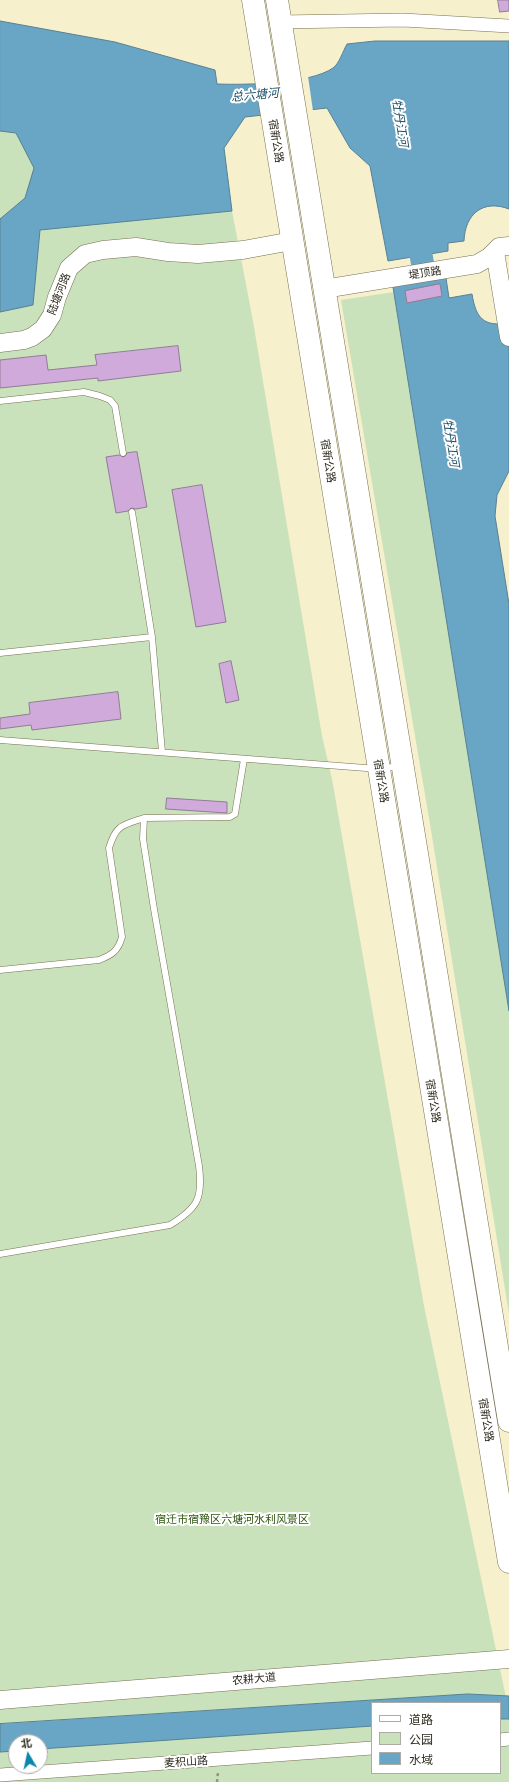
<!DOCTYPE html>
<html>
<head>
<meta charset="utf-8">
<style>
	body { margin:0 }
	#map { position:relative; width:509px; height:1782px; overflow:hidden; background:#f7f0cd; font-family:Lato,"Noto Sans SC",sans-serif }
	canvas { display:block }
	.legend { position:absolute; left:371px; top:1702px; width:130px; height:72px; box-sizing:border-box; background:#fff; border:1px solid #acaba5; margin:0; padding:5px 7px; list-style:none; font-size:12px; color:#2f2c1f }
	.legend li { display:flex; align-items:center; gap:8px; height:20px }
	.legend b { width:20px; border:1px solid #acaba5 }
	.north { position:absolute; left:8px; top:1734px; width:40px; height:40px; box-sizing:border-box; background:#fff; border:1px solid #acaba5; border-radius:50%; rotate:351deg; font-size:11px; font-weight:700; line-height:16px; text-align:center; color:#2f2c1f }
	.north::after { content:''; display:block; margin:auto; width:14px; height:18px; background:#0987aa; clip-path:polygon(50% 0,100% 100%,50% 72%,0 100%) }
</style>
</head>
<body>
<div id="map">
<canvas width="509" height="1782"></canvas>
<ul class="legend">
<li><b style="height:5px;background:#fff"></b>道路</li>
<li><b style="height:11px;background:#c9e2bc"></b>公园</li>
<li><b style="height:11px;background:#69a6c5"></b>水域</li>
</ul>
<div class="north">北</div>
</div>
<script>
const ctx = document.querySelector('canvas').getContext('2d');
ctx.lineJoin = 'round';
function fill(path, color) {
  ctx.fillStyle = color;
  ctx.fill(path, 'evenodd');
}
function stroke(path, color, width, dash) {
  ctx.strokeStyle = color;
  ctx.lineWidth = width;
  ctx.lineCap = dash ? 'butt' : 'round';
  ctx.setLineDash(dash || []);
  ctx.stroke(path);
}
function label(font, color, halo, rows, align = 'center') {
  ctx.font = font + ' Lato,"Noto Sans SC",sans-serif';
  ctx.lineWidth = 4;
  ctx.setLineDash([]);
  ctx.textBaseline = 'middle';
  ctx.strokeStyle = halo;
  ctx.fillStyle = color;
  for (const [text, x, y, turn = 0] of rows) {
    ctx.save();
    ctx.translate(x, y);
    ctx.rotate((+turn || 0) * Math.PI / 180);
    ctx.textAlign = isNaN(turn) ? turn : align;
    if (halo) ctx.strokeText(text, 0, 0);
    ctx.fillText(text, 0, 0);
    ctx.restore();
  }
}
fill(new Path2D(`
	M0,21L115,42L220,114L232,211L253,321L322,736L332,779L424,1306L509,1712V1782H0ZM372,1703H500V1773H372ZM16,1742H40V1766H16Z
	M394,292L509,1011V1314L431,830L341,300Z`), '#c9e2bc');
const water = new Path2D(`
	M0,21L115,42L215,70L217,84C246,85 310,84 333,68C339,64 343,51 347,44L375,41H509V209C483,199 465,214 464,241L448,243V251L388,261L370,166L350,148L327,108L245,117L224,148L232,211L40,230L33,305L0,312V219L25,198L34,168L16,133L0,131Z
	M446,278L449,298L472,294C476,318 483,327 509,323V471L497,495L495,516L509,604V1011L393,287Z
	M468,1694L509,1696V1719H500V1703H372V1726L40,1749V1742H16V1751L0,1752V1724Z`);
fill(water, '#69a6c5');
stroke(water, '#588193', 1);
fill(new Path2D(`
	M308,76L313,111L266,117L261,81Z`), '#f7f0cd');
stroke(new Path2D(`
	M416,226L428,295`), '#69a6c5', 23);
const building = new Path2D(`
	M498,0H509V11L500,12Z
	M440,284L442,296L407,303L405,291Z
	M178,346L181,371L98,381V378L0,388V360L46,355L48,370L97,365L95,355Z
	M137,452L147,507L136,509L131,508L128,511L116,513L106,457L119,455L124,457L127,453Z
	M202,485L226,622L196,627L172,490Z
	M231,661L239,700L226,703L219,664Z
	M118,692L121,719L32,730L31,725L0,729V718L30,714L29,703Z
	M167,798L227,802V813L166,809Z`);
fill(building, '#d0aada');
stroke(building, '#917c96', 1);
const lane = new Path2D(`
	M0,401L84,392L100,396L110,400L115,406L123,453
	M132,512L152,637
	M0,653L152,637L162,752
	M0,740L379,769L399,766
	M0,970L99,960C112,955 118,951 122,937L109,848C116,825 122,825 144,818
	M0,1254L170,1225C198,1208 203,1198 199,1166L154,909L143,839L144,818L230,817L235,814L244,759`);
const street = new Path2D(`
	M280,22L403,20L509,26
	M500,1740L509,1739
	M0,1775L372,1748`);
const secondary = new Path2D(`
	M495,252L509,337
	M336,287L477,264L489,257L499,247L509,246
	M0,343L24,340L32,337L43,329L52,315L57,297L69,268L85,254L103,250L136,247L168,252L198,254L243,250L292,241
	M0,1700L509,1659`);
const highway = new Path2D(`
	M253,0L509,1562
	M277,0L414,835L509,1421`);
stroke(lane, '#777051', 7);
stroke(street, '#777051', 14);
stroke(secondary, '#777051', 19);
stroke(highway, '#777051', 23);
stroke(new Path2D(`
	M217,1782L218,1772`), '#969178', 2.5, [3, 3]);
stroke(lane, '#fff', 6);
stroke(street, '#fff', 13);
stroke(secondary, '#fff', 18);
stroke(highway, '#fff', 22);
label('11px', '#2f2c1f', '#fff', [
	["宿新公路",276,141,81],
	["堤顶路",425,273,-9],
	["陆塘河路",59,294,-69],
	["宿新公路",328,461,81],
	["宿新公路",381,781,81],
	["宿新公路",433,1101,81],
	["宿新公路",486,1420,81],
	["农耕大道",254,1679,-5],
	["麦积山路",186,1762,-4]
]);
label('11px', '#2e550c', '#fff', [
	["宿迁市宿豫区六塘河水利风景区",232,1519]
]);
label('italic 12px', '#1b4c63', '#fff', [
	["总六塘河",255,95,-5],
	["牡丹江河",400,123,81],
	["牡丹江河",451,443,81]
]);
</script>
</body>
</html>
